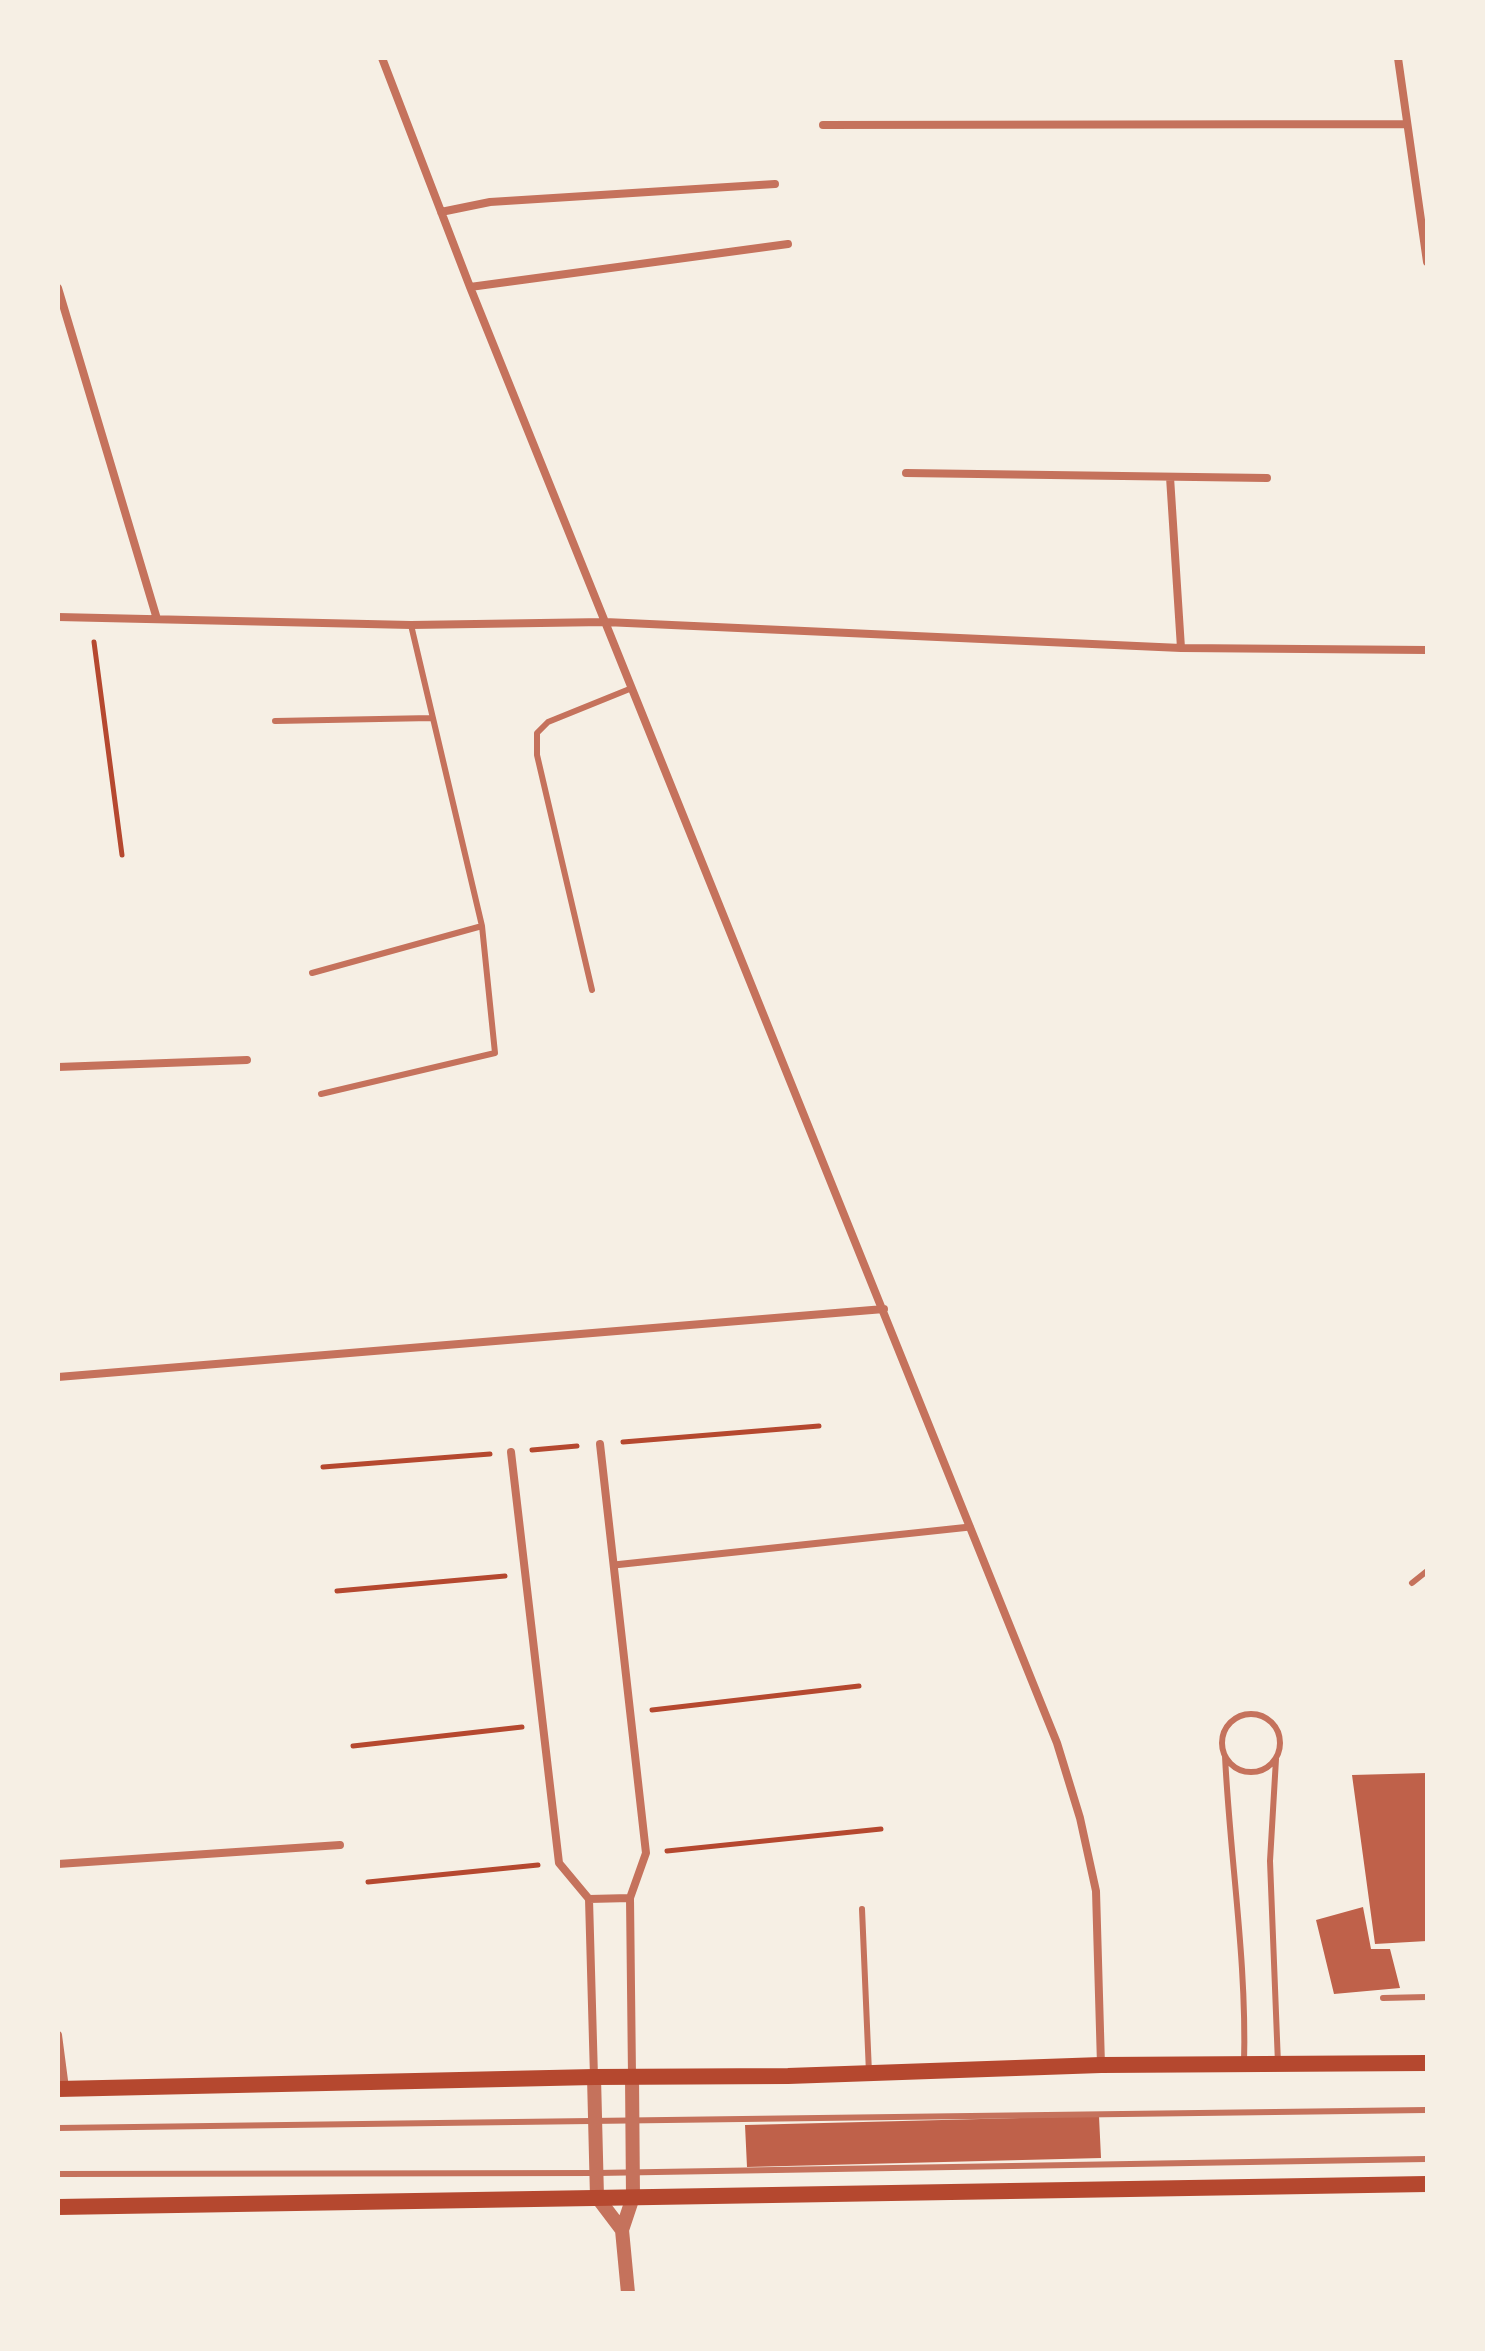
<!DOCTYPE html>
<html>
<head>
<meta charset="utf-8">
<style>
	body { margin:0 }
	#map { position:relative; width:1485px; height:2351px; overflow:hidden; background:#f6efe4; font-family:Montserrat,sans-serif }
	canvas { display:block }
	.frame { position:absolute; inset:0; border:60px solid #f6efe4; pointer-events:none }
</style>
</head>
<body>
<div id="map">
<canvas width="1485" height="2351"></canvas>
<div class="frame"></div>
</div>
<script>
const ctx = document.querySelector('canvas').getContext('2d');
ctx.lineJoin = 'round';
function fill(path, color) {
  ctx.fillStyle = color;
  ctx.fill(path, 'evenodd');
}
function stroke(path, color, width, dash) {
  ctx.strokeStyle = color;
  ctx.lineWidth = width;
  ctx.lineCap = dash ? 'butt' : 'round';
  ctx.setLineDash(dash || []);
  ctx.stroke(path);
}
fill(new Path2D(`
	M1427,1773V1941L1375,1944L1352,1775Z
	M1363,1907L1371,1949H1390L1400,1988L1334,1994L1316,1920Z
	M1099,2116L1101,2158L747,2167L745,2125Z`), '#bf614a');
stroke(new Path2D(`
	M94,642L122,855
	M623,1442L819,1426
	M532,1450L577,1446
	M323,1467L490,1454
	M337,1591L505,1576
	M652,1710L859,1686
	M353,1746L522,1727
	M667,1851L881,1829
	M368,1882L538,1865`), '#b5482f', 5);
stroke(new Path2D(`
	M275,721L432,718
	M312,973L482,926
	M592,990L537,755V733L548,722L632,688
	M321,1094L495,1053L482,926L411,625
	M1412,1583L1427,1571
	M1222 1743a29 29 0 1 1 58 0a29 29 0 1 1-58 0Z
	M1225,1756C1230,1859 1247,1961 1244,2064
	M1276,1759L1270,1861L1278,2064
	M862,1909L869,2073
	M1383,1998L1427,1997
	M58,2128L1427,2110
	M58,2174L597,2173L1427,2159`), '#c5725c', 6);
stroke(new Path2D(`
	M614,1565L970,1527`), '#c5725c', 7);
stroke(new Path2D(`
	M382,58L470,287L1057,1743L1080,1818L1096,1891L1101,2065
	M1398,58L1427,262
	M823,125L1407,124
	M441,212L490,202L775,184
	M470,287L788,244
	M58,288L157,619
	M906,473L1267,478
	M1170,477L1181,648
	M58,617L411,625L605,622L1181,648L1427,650
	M58,1067L247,1060
	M58,1377L884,1309
	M600,1444L646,1853L630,1898L632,2076
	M511,1452L559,1863L589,1899L594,2077
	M58,1864L340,1845
	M589,1899L630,1898
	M58,2035L65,2088`), '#c5725c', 8);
stroke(new Path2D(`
	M594,2077L597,2197L622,2230
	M628,2293L622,2230L633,2197L632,2076`), '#c5725c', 14);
stroke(new Path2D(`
	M58,2089L594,2077L788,2076L1101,2065L1427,2063
	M58,2207L1427,2184`), '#b5482f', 16);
</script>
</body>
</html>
